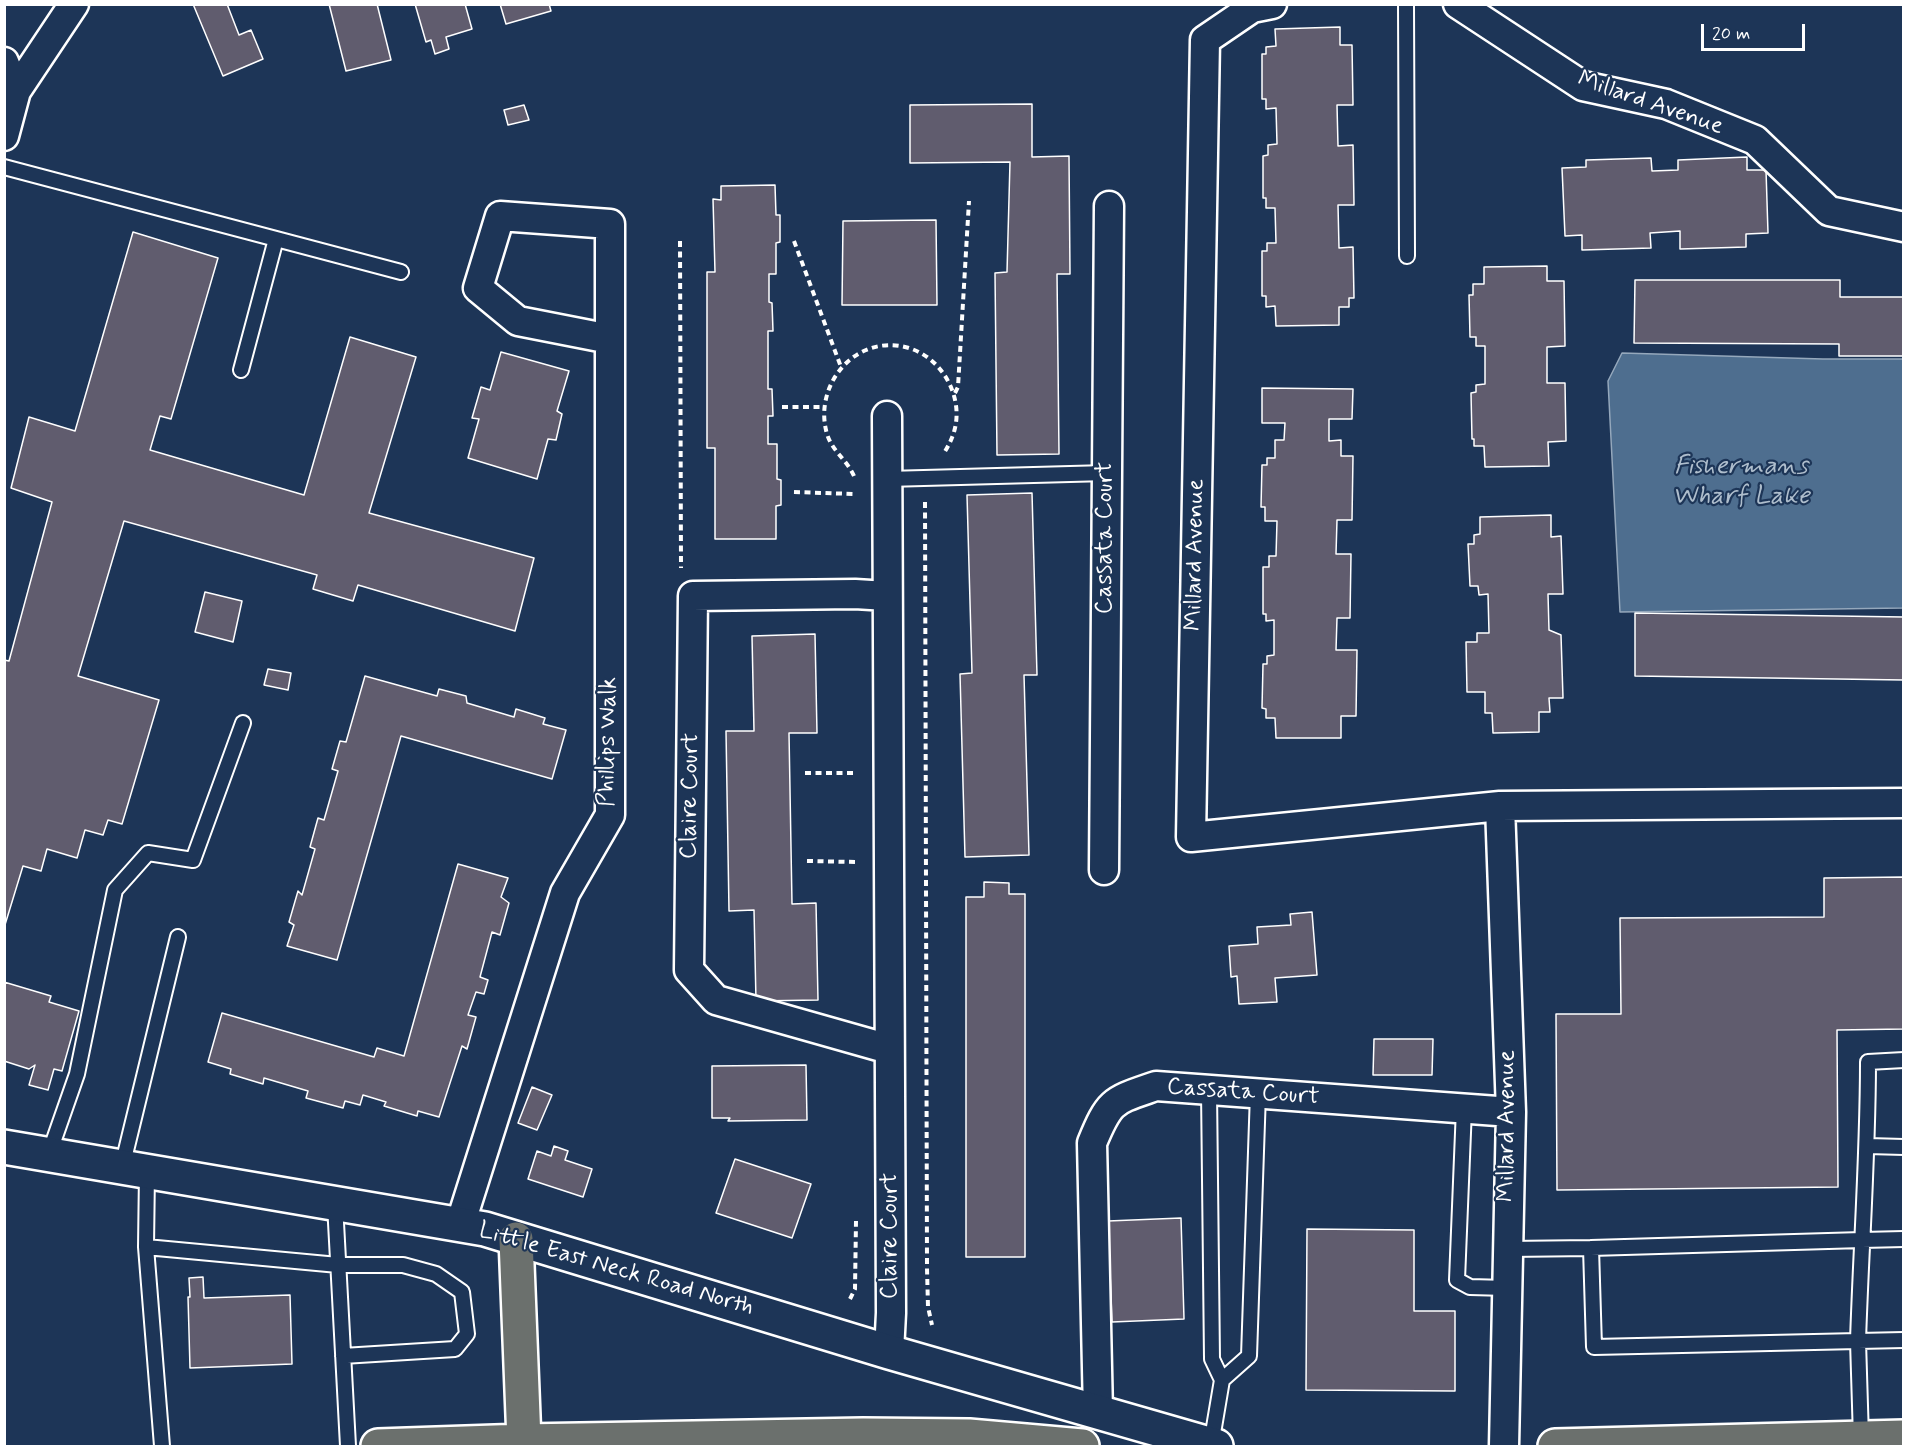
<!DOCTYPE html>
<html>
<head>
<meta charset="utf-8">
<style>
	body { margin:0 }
	#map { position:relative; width:1908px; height:1451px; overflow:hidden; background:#1d3557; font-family:Mynerve,sans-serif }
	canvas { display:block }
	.frame { position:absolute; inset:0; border:6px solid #fff; pointer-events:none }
	.scale { position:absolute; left:1701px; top:24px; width:104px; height:27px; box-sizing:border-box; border:3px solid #fff; border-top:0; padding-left:8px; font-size:18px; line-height:21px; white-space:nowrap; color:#fff; -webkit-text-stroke:4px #1d3557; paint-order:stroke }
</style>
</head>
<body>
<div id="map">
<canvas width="1908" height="1451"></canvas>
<div class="frame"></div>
<div class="scale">20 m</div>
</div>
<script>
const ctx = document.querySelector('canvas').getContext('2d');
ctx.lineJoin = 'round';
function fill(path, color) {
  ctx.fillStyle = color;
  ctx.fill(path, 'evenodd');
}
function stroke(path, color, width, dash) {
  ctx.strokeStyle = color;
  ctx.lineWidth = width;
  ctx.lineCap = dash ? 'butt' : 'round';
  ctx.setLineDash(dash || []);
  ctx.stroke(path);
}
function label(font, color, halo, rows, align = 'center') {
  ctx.font = font + ' Mynerve,sans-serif';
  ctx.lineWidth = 4.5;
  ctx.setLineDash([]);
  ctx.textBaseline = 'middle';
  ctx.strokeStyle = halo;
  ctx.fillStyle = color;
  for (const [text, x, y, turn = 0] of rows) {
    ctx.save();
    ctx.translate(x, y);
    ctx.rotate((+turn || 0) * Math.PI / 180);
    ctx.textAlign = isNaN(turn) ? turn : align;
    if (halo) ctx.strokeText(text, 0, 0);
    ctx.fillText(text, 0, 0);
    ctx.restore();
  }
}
const water = new Path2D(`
	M1622,353L1823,359H1903V608L1620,612L1608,381Z`);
fill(water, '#4e6e8f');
stroke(water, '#95a8bc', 1.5);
const building = new Path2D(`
	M193,4H227L239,35L251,30L263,59L223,76Z
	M329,4H377L391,60L346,71Z
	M415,4H465L472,29L446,37L449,49L435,54L431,40L426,42Z
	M500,4H549L551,11L506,24Z
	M1340,27V45H1352L1353,105H1337L1338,146L1353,145L1354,205H1338L1339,248L1353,247L1354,298H1349V307H1339V325L1276,326L1275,306L1266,307V296H1262V251H1267V243H1276L1275,208H1266V198H1263V156L1268,155V145L1277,144L1276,108L1266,109V99H1262V54H1266V47L1276,46L1275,29Z
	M1032,104V157L1069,156L1070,274H1057L1059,454L997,455L995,273L1007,272L1010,162L910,163V105Z
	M524,105L529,120L508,125L504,110Z
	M1747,157V170H1766L1768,233L1746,234V247L1680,249V231L1650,233L1651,248L1582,250V235L1565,236L1562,168L1586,167V160L1651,158L1652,171L1678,170V160Z
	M775,185L776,215H780V242L776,243V274H769V302L772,303L773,331H768V389H772L773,416H768V444H777V479L781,480V505L776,506V539H715V448H707V272H715L713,199L721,200V186Z
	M936,220L937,305H842L843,221Z
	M133,232L218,258L171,419L160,416L150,450L304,495L350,337L416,357L369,513L534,558L515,631L358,585L353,601L313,589L317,575L124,521L78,676L159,700L122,824L108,820L103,835L85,830L77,858L47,849L41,871L23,866L4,928V660L9,661L52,502L11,488L29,417L75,431Z
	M1547,266V281H1564L1565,346L1547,347V383H1565L1566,441L1548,442L1549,466L1485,467L1484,446H1474V439H1472L1471,393L1476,392V385L1485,384V346H1476V337H1470L1469,295H1473V284H1484V267Z
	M1635,280H1840V297H1904V356H1839V344L1634,343Z
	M501,352L569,371L557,411L562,414L556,440L548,439L537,479L468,458L479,419L472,418L481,387L490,390Z
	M1262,388L1353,389L1352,419H1329V441L1341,440V456H1353L1352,520H1337L1336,554H1351L1350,618H1337L1336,650H1357L1356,716H1341V738H1276L1275,718H1266V709L1262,708L1263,664H1267V656L1274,655V620L1266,621V614H1263V567H1269V556H1276L1277,521H1265V507H1261L1262,465H1267V458H1275V440H1284L1285,423H1262Z
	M1032,493L1037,675H1024L1029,855L965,857L960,674L972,673L967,495Z
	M1551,515V537L1561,536L1563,594H1548L1549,630L1561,635L1563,698H1549L1550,712H1539V732L1493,733L1492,713H1485V692H1467L1466,642H1477V633H1489L1488,594L1479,595L1478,586H1470L1468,544H1474V535L1480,534V517Z
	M205,592L242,601L233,642L195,632Z
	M1635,613L1904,617V680L1635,676Z
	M815,634L817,733H789L792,904L816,903L818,1000L756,1001L754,910L729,911L726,731H754L752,636Z
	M268,669L291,673L288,690L264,685Z
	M365,676L437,696L439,689L466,696L467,703L514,717L516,709L545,718L543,724L566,730L552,779L401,736L337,960L287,946L294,925L289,922L298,891L302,895L315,849L310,847L318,818L324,820L338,771L332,769L340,741L346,742Z
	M458,864L508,878L501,897L509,903L500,935L492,932L480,977L488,980L484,994L476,992L468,1015L476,1017L467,1049L462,1046L439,1117L418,1111L417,1116L384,1106L386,1102L363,1095L360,1105L345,1101L343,1108L306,1098L308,1091L264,1078L263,1084L230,1074L231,1069L208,1062L222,1013L374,1057L377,1048L404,1056Z
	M1904,877V1029L1837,1030L1838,1187L1557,1190L1556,1014H1621L1620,918L1824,917V878Z
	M984,882L1009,883V894H1025V1257H966V897H984Z
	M1312,912L1317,975L1275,978L1277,1002L1239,1004L1237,976L1231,977L1229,946L1258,944L1257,927L1291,925L1290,914Z
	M4,982L51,996L49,1002L79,1011L62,1071L54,1069L48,1090L29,1085L35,1065L29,1069L4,1061Z
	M1374,1039H1433L1432,1075H1373Z
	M806,1065L807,1120L728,1121L730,1118H712V1066Z
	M532,1087L552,1095L537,1130L518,1123Z
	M554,1146L568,1151L565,1160L592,1169L583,1197L528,1179L537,1151L551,1156Z
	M735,1159L811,1184L792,1238L716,1213Z
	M1181,1218L1184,1319L1112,1322L1108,1221Z
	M1307,1229L1414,1230V1311H1455V1391L1306,1390Z
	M203,1277L204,1298L290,1295L292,1364L190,1368L188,1297H190L189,1278Z`);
fill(building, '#605c6e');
stroke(building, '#fff', 1.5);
const lane = new Path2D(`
	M1406,4L1407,256
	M4,167L401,272
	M241,370L276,239
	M887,479L1107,473
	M1904,1060L1868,1062C1868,1155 1861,1248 1858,1341L1594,1347L1591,1248L1862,1240L1904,1239
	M1209,1090L1212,1359L1222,1380L1211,1445
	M1464,1108L1457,1280L1470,1287L1507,1288
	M1868,1146L1904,1147
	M49,1154L77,1074L115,890L148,853L193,860L243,723
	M122,1167L178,937
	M335,1204L348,1446
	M146,1247L147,1172
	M1508,1249L1591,1248
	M1222,1380L1249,1356L1258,1093
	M1861,1438L1858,1341L1904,1340
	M162,1446L146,1247L338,1265H403L436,1274L462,1292L467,1334L455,1349L343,1356`);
const street = new Path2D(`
	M1272,4L1252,8L1205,40L1191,837L1500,806L1904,803
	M1458,4L1583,86L1666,104L1755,140L1829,211L1904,227
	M4,62L16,91L4,136
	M16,91L74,4
	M887,416L891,1313L889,1352
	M887,596L855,594L693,596L689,970L716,1000L889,1049
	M1500,806L1511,1112L1504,1446
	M1104,870L1109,206
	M460,1225L565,893L610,815V224L500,216L478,288L518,321L610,339
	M1098,1413L1092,1143C1110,1099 1113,1101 1156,1086L1511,1112`);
const secondary = new Path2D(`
	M4,1147L485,1229L889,1352L1216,1446`);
const primary = new Path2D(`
	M516,1239L524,1441
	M378,1446L524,1441L863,1435L969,1436L1082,1446
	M1555,1446L1904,1437`);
stroke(lane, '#fff', 18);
stroke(street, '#fff', 33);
stroke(secondary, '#fff', 38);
stroke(primary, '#fff', 38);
stroke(new Path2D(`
	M680,241L681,568
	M794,241L841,367
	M955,393L958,387L969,201
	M782,407H824
	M854,476C846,458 830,450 826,430C815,383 856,335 905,347C940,355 963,394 955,428C953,437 949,445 944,453
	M794,492L855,494
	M925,502L927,1268L928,1307L932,1325
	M805,773H856
	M807,861L856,862
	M850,1299L855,1289L856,1221`), '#fff', 4, [6, 4.5]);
stroke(lane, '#1d3557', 14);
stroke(street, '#1d3557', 28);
stroke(secondary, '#1d3557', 33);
stroke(primary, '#6b706d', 33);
label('24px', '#fff', '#1d3557', [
	["Millard Avenue",1650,104,19],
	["Cassata Court",1106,538,-90],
	["Millard Avenue",1196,555,-89],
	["Phillips Walk",609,742,-89],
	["Claire Court",691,796,-89],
	["Cassata Court",1243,1093,4],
	["Millard Avenue",1508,1126,-90],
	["Claire Court",891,1236,-90],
	["Little East Neck Road North",616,1270,16]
]);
label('italic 26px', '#afbecd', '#1d3557', [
	["Fishermans",1741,468],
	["Wharf Lake",1741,498]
]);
</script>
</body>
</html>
